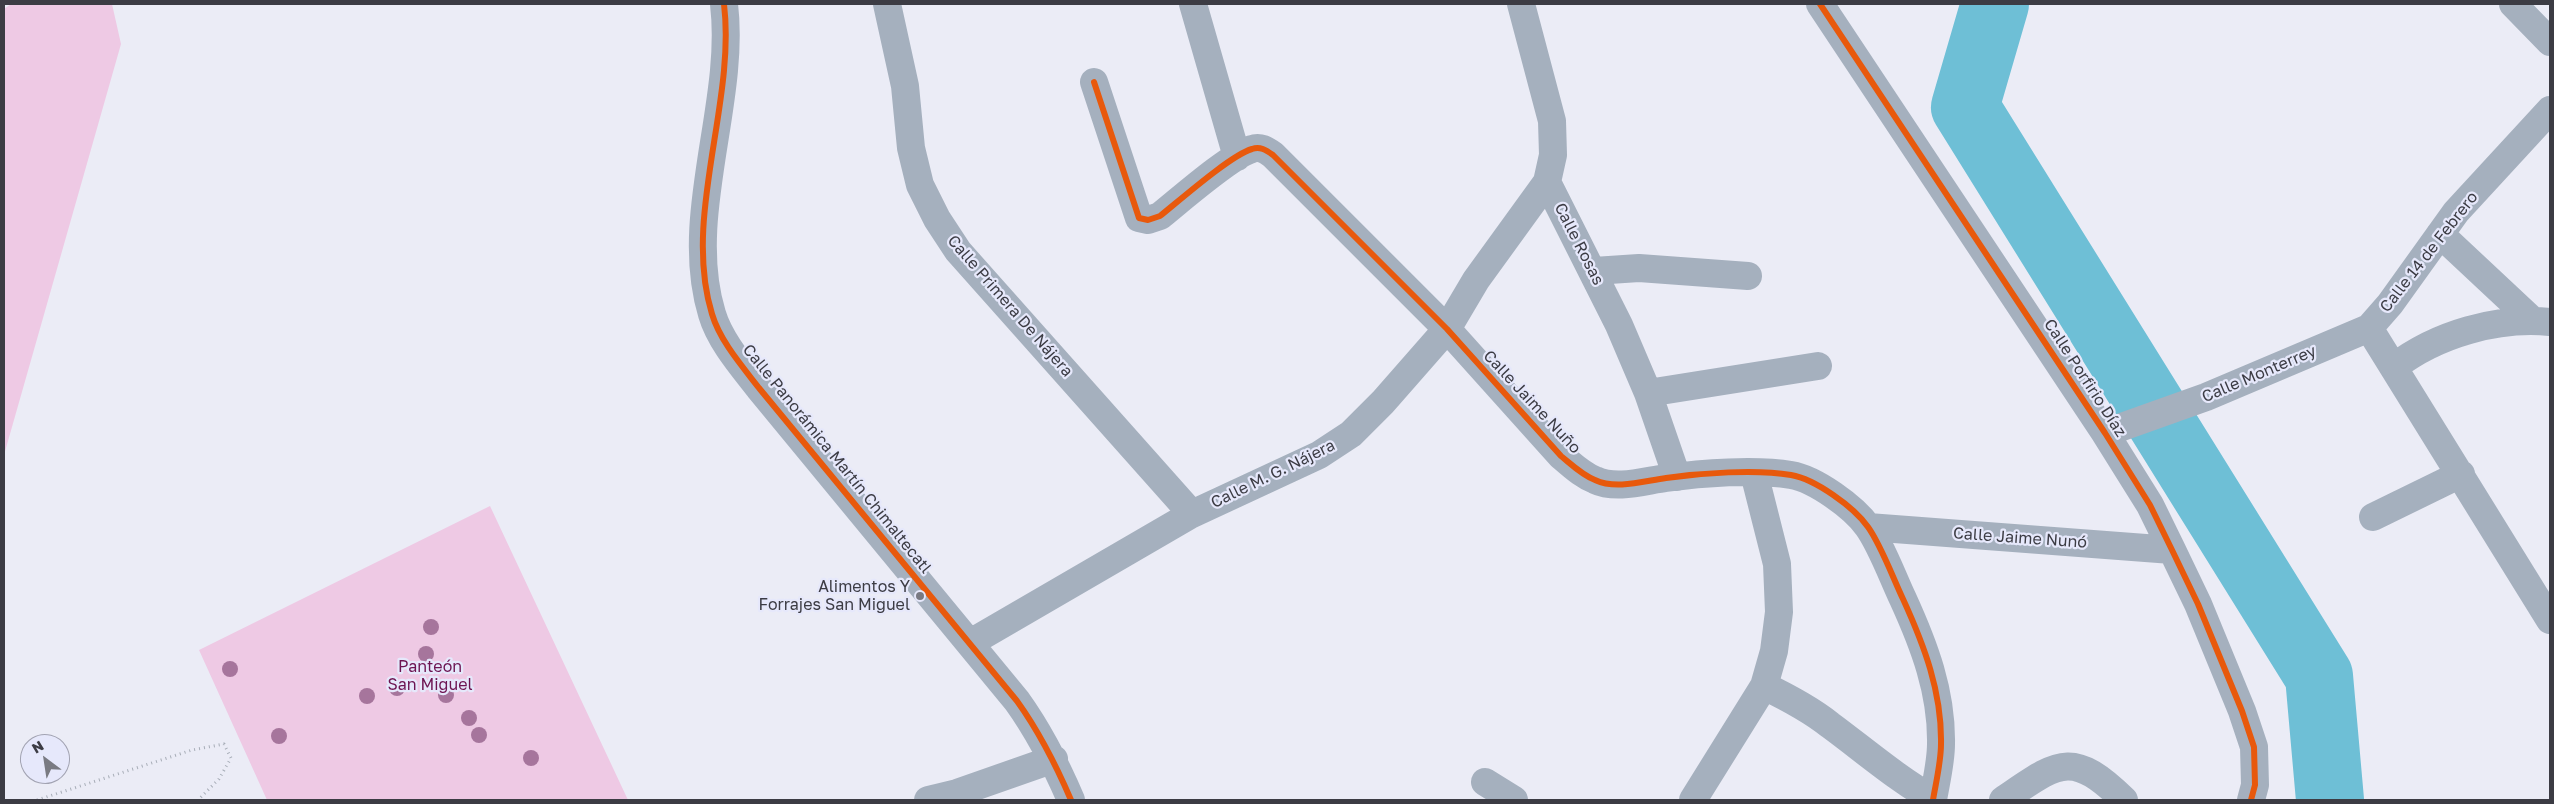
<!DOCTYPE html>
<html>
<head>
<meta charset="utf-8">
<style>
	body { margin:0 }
	#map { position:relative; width:2554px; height:804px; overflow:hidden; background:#ebecf6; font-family:"Golos Text",sans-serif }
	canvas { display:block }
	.frame { position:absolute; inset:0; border:5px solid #3c3c44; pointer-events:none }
	.north { position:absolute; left:20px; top:734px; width:50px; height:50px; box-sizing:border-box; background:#e6e8fb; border:1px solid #a2a3b2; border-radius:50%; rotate:329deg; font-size:14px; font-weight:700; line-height:20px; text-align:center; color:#3c3c44 }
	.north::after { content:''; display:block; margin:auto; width:18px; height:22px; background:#797a82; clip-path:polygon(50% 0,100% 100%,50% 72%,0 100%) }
</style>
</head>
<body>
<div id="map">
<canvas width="2554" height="804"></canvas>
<div class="frame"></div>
<div class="north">N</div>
</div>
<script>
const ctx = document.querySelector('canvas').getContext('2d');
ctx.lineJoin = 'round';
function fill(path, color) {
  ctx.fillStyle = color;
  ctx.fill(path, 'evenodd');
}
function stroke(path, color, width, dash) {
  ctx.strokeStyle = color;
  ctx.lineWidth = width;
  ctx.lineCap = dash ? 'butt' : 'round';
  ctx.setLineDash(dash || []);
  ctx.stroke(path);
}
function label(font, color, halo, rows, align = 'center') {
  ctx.font = font + ' "Golos Text",sans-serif';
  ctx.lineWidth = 4.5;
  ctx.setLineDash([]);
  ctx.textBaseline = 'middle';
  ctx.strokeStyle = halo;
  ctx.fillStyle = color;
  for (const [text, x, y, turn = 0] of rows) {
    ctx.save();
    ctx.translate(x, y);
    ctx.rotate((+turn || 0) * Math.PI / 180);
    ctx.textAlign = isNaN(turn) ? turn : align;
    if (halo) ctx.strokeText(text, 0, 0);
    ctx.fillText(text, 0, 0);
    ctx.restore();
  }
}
fill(new Path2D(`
	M11,4H112L121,44L4,455V9Z
	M490,506L628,800H267L199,650Z`), '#eec9e4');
stroke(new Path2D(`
	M1995,4L1965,107L2319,676L2330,800`), '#6ebfd6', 68);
stroke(new Path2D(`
	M37,800L192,750L224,744L231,758L219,779L198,800`), '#a7adb7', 3, [1, 4]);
stroke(new Path2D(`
	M724,4C736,103 682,217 712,314C720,341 742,366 759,388L1017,701C1040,733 1056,765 1071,800
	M887,4L905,86L911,148L920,185L937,219L958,251L1192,514
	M1193,4L1237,157
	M1521,4L1552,121L1553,155L1547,182L1619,325L1648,393L1677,477
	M1820,4L2105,433L2150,505L2172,550L2198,604L2242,711L2254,747L2255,785L2251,800
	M2513,4L2550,42
	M1094,82L1139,218L1148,220L1160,216C1180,200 1231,155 1252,149C1260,146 1266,150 1273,155L1447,329L1561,456C1572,465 1582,475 1595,480C1616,490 1644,481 1666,478C1701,473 1756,469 1791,475C1815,479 1854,507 1868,527C1881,545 1893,578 1903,599C1924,645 1942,692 1941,744C1941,762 1936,782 1933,800
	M2440,234L2533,321
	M1594,271L1639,268L1748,276
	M2369,328L2550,620
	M2394,367C2437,334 2497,317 2550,322
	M1648,393L1818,366
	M2105,433L2206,397L2369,328L2390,304L2456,212L2550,110
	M2373,517L2461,474
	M1868,527L2172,550
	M970,643L1192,514L1319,455L1351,434L1383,402L1447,329L1476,280L1547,182
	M1764,686C1787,697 1810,709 1830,725C1864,750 1896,778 1933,799
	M1485,782L1514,800
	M928,800L957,793L1054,759
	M1693,800L1764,686L1774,651L1779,612L1777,564L1754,473
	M2003,800C2058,763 2071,748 2124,800`), '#a5b0be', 28);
stroke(new Path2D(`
	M724,4C736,103 682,217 712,314C720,341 742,366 759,388L1017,701C1040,733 1056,765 1071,800
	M1820,4L2105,433L2150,505L2172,550L2198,604L2242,711L2254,747L2255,785L2251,800
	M1094,82L1139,218L1148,220L1160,216C1180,200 1231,155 1252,149C1260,146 1266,150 1273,155L1447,329L1561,456C1572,465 1582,475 1595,480C1616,490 1644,481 1666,478C1701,473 1756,469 1791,475C1815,479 1854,507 1868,527C1881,545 1893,578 1903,599C1924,645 1942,692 1941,744C1941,762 1936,782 1933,800`), '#e8590c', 6);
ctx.fillStyle = '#a6759c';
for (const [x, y] of [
	[431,627],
	[426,654],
	[230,669],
	[397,688],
	[446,695],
	[367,696],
	[469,718],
	[479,735],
	[279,736],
	[531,758]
]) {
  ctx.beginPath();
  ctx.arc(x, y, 8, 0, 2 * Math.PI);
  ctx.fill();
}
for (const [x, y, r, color] of [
	[920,596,5,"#797a82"]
]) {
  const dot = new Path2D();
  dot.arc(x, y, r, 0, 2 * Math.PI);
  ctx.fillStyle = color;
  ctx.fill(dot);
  stroke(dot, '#e6e8fb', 2);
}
label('16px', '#3c3c44', '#e6e8fb', [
	["Calle Rosas",1579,244,63],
	["Calle 14 de Febrero",2429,252,-52],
	["Calle Primera De Nájera",1010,306,49],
	["Calle Monterrey",2259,374,-23],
	["Calle Porfirio Díaz",2085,378,57],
	["Calle Jaime Nuño",1532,402,47],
	["Calle Panorámica Martín Chimaltecatl",837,459,51],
	["Calle M. G. Nájera",1273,474,-26],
	["Calle Jaime Nunó",2020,538,4]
]);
label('16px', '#3c3c44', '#e6e8fb', [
	["Alimentos Y",910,587],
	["Forrajes San Miguel",910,605]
], 'right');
label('16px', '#6d1452', '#e6e8fb', [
	["Panteón",430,667],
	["San Miguel",430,685]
]);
</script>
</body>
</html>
